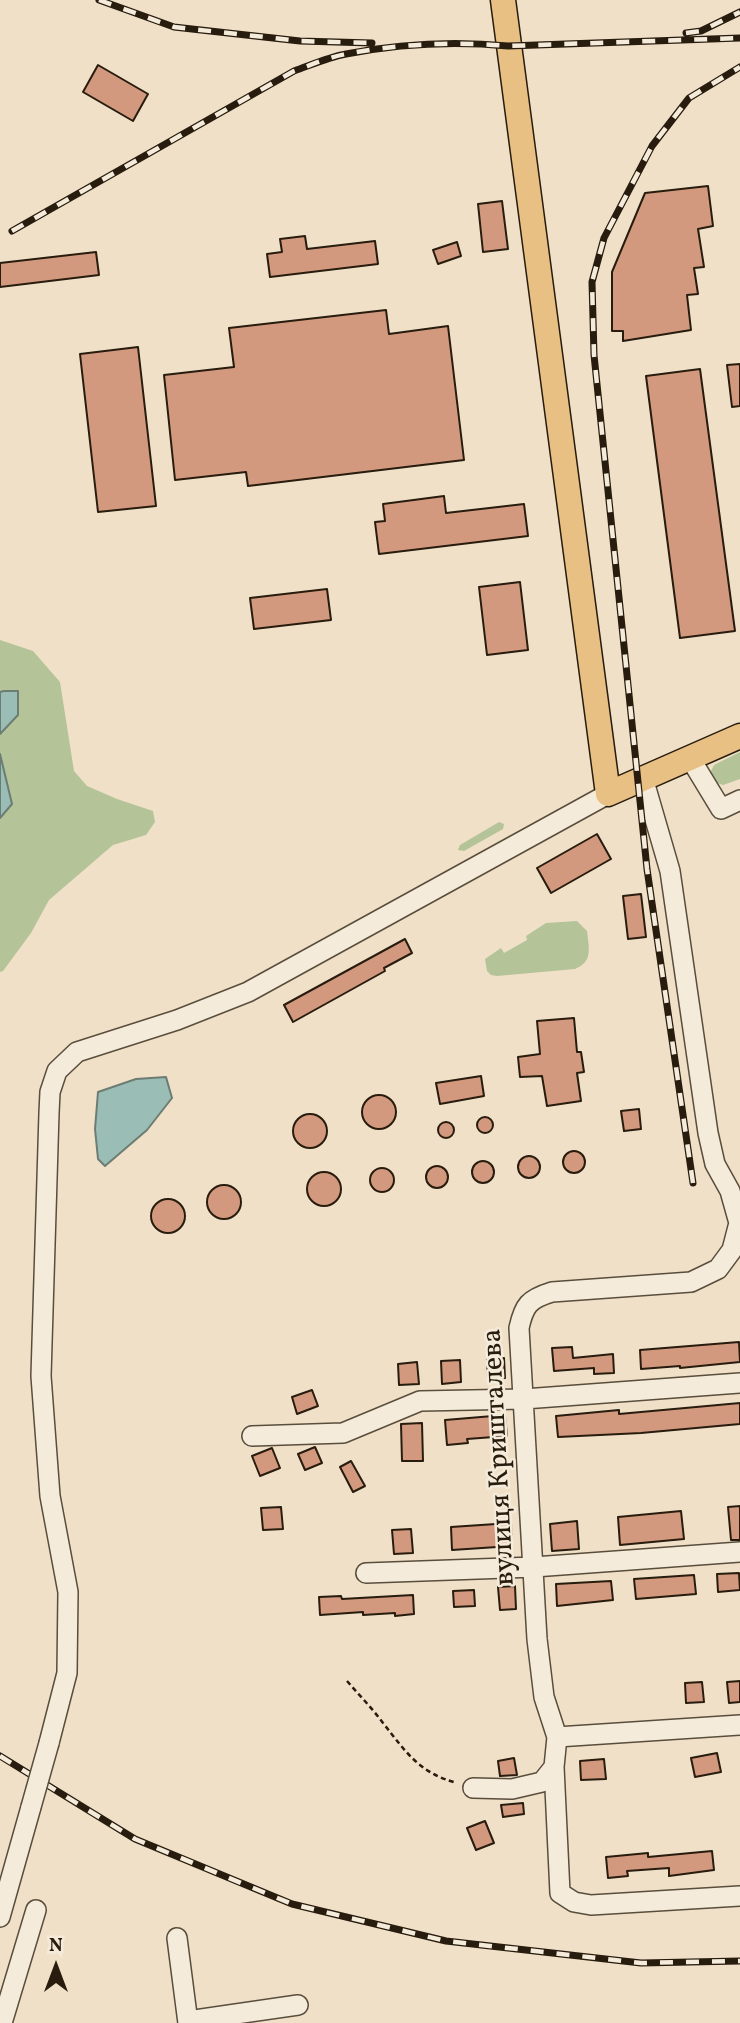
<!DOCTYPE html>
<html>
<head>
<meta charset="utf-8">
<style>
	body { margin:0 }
	#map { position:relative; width:740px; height:2023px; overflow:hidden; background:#f0e0c7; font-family:Vollkorn,serif }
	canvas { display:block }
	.north { position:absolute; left:21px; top:1932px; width:70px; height:70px; -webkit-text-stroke:5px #f5ebdb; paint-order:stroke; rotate:0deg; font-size:19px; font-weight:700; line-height:28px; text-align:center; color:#271c0e }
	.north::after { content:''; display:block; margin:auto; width:24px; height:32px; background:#271c0e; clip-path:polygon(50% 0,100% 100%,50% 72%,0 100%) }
</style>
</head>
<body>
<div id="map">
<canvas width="740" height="2023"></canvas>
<div class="north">N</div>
</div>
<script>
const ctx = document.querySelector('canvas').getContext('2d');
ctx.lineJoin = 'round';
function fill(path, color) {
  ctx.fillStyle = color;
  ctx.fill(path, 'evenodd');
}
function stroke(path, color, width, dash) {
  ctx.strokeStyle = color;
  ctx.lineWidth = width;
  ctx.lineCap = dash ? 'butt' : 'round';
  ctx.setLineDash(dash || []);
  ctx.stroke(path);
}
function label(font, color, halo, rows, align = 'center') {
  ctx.font = font + ' Vollkorn,serif';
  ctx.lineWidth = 5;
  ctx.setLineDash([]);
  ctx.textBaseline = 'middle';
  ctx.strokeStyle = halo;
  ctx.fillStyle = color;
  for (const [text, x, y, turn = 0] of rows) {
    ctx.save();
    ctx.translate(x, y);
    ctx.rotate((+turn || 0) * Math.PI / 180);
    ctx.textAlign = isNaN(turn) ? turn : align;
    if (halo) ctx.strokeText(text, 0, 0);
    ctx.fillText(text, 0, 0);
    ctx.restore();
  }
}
fill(new Path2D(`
	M0,640L33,651L60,682L74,771L87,786L117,799L153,811L155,822L146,835L113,845L49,900L31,933L3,971L0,972Z
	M740,752V779L723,785L714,782L710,773L714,765Z
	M499,822L504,824L503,829L464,851L458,850L460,845Z
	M577,921L587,931C589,948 593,962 575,969L497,976L491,975L487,971L485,959L501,948L504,953L527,940L526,936L546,923Z`), '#b5c399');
const water = new Path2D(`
	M4,691H18V715L0,734V692Z
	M0,754L12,804L0,818Z
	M166,1077L172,1098L147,1130L105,1166L98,1159L95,1129L98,1092L136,1079Z`);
fill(water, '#9abdb6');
stroke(water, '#6c7d73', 2);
const building = new Path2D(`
	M98,65L148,94L133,121L83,92Z
	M708,186L713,226L698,229L704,267L694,268L698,294L687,295L691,330L623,341V331H612V272L645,193Z
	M502,201L508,249L483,252L478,204Z
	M305,236L307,249L375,241L378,264L270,277L267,254L282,252L280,239Z
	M457,242L461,256L438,264L433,250Z
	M96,252L99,275L0,287V263Z
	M386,310L389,334L448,326L464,460L248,486L246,472L175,480L164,375L234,367L229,328Z
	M138,347L156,506L98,512L80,354Z
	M740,364V406L732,407L727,365Z
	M700,369L735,631L680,638L646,376Z
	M444,496L446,513L524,504L528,536L379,554L375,522L385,521L383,504Z
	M520,582L528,650L487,655L479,587Z
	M327,589L331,620L254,629L250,598Z
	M597,834L611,859L551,893L537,868Z
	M641,894L646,937L628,939L623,896Z
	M405,939L412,953L384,968L385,971L293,1022L284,1005Z
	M574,1018L577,1052H581L584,1072L577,1073L581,1101L547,1106L542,1076L520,1077L518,1057L540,1054L537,1021Z
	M481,1076L484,1096L440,1104L436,1083Z
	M362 1112a17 17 0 1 1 34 0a17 17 0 1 1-34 0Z
	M639,1109L641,1129L624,1131L621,1111Z
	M293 1131a17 17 0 1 1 34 0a17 17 0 1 1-34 0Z
	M477 1125a8 8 0 1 1 16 0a8 8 0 1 1-16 0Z
	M438 1130a8 8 0 1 1 16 0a8 8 0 1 1-16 0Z
	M563 1162a11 11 0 1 1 22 0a11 11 0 1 1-22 0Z
	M518 1167a11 11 0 1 1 22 0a11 11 0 1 1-22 0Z
	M472 1172a11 11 0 1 1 22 0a11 11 0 1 1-22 0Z
	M426 1177a11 11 0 1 1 22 0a11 11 0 1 1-22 0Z
	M370 1180a12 12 0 1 1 24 0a12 12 0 1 1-24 0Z
	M307 1189a17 17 0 1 1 34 0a17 17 0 1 1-34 0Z
	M207 1202a17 17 0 1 1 34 0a17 17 0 1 1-34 0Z
	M151 1216a17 17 0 1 1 34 0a17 17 0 1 1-34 0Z
	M739,1342L740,1362L680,1368V1366L641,1369L640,1350Z
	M572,1347L573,1358L613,1354L614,1373L594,1374V1368L554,1371L552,1348Z
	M504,1358L505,1378L488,1379L487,1360Z
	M460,1360L461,1382L442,1384L441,1361Z
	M417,1362L419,1384L399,1385L398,1364Z
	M312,1390L318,1406L297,1414L292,1397Z
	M740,1403V1424L641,1433L558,1437L556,1416L619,1410V1414Z
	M505,1415L507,1436L467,1439L468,1443L447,1445L445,1420Z
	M422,1423L423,1461H402L401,1424Z
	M315,1447L322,1463L305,1470L298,1454Z
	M272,1448L280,1468L260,1476L252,1456Z
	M351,1461L365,1486L353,1492L340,1467Z
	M740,1506V1540H731L728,1507Z
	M281,1507L283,1529L263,1530L261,1508Z
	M681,1511L684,1539L620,1545L618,1517Z
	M577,1521L579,1549L552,1551L550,1524Z
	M511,1523L512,1546L452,1550L451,1527Z
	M411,1529L413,1553L394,1554L392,1530Z
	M739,1573L740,1590L718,1592L717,1574Z
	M694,1575L696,1594L636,1599L634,1579Z
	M611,1581L613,1600L557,1606L556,1584Z
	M515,1586L516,1609L500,1610L498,1587Z
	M474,1590L475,1606L454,1607L453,1591Z
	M413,1595L414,1614L395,1616V1613L363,1615V1612L320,1615L319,1597L341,1596L342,1599Z
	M740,1681V1702L729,1703L727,1682Z
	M702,1682L704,1702L686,1703L685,1683Z
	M717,1753L721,1772L695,1777L691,1758Z
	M514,1758L517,1775L500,1776L498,1761Z
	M604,1759L606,1779L581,1780L580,1761Z
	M523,1803L524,1814L503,1817L501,1805Z
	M485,1821L494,1843L476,1850L467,1828Z
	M712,1851L714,1870L669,1876V1868L627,1871L628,1876L608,1878L606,1857L648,1853V1857Z`);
fill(building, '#d3997e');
stroke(building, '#271c0e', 2);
const minor = new Path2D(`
	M690,758L721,809L740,800
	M643,778L670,871L708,1133L715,1164L730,1191L739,1223L732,1250L718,1269L691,1282L552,1292C529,1299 524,1305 519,1328L537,1639L544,1697L557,1737L554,1767L560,1893L574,1902L591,1905L740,1896
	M252,1436L343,1433L420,1401L524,1399L740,1383
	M366,1573L534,1567L740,1552
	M557,1737L740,1725
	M49,1743L67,1673L68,1592L50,1496L41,1376L49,1113L50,1092L57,1071L77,1052L177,1020L248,992L608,794
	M473,1788L512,1789L542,1782L554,1767
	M0,1917L31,1807
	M177,1938L188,2023
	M188,2021L298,2005
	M2,2023L36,1910`);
const major = new Path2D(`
	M503,0L608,794L740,736`);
stroke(minor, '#594d3c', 22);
stroke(major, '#271c0e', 27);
stroke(new Path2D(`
	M347,1681C359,1695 372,1708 383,1723C406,1752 419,1773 457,1783`), '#271c0e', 2.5, [5, 3.5]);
stroke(minor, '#f5ebdb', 19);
stroke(major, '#e8c084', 24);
const rail = new Path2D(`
	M99,0L174,27L300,41L372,43
	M686,33L701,31L740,12
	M12,231L294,71C311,65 329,57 346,54C398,44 455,41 508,46L740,38
	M693,1183L647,869L594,355L592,282L604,238L652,146L689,98L740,67
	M0,1756L135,1839L292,1904L446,1941L641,1963L740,1961`);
stroke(rail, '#271c0e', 7);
stroke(rail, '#f5ebdb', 4.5, [13]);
const minorBridge = new Path2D(`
	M31,1807L49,1743`);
stroke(minorBridge, '#594d3c', 22, []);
stroke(minorBridge, '#f5ebdb', 19);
label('28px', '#271c0e', '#f5ebdb', [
	["вулиця Кришталева",501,1457,-93]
]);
</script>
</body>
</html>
